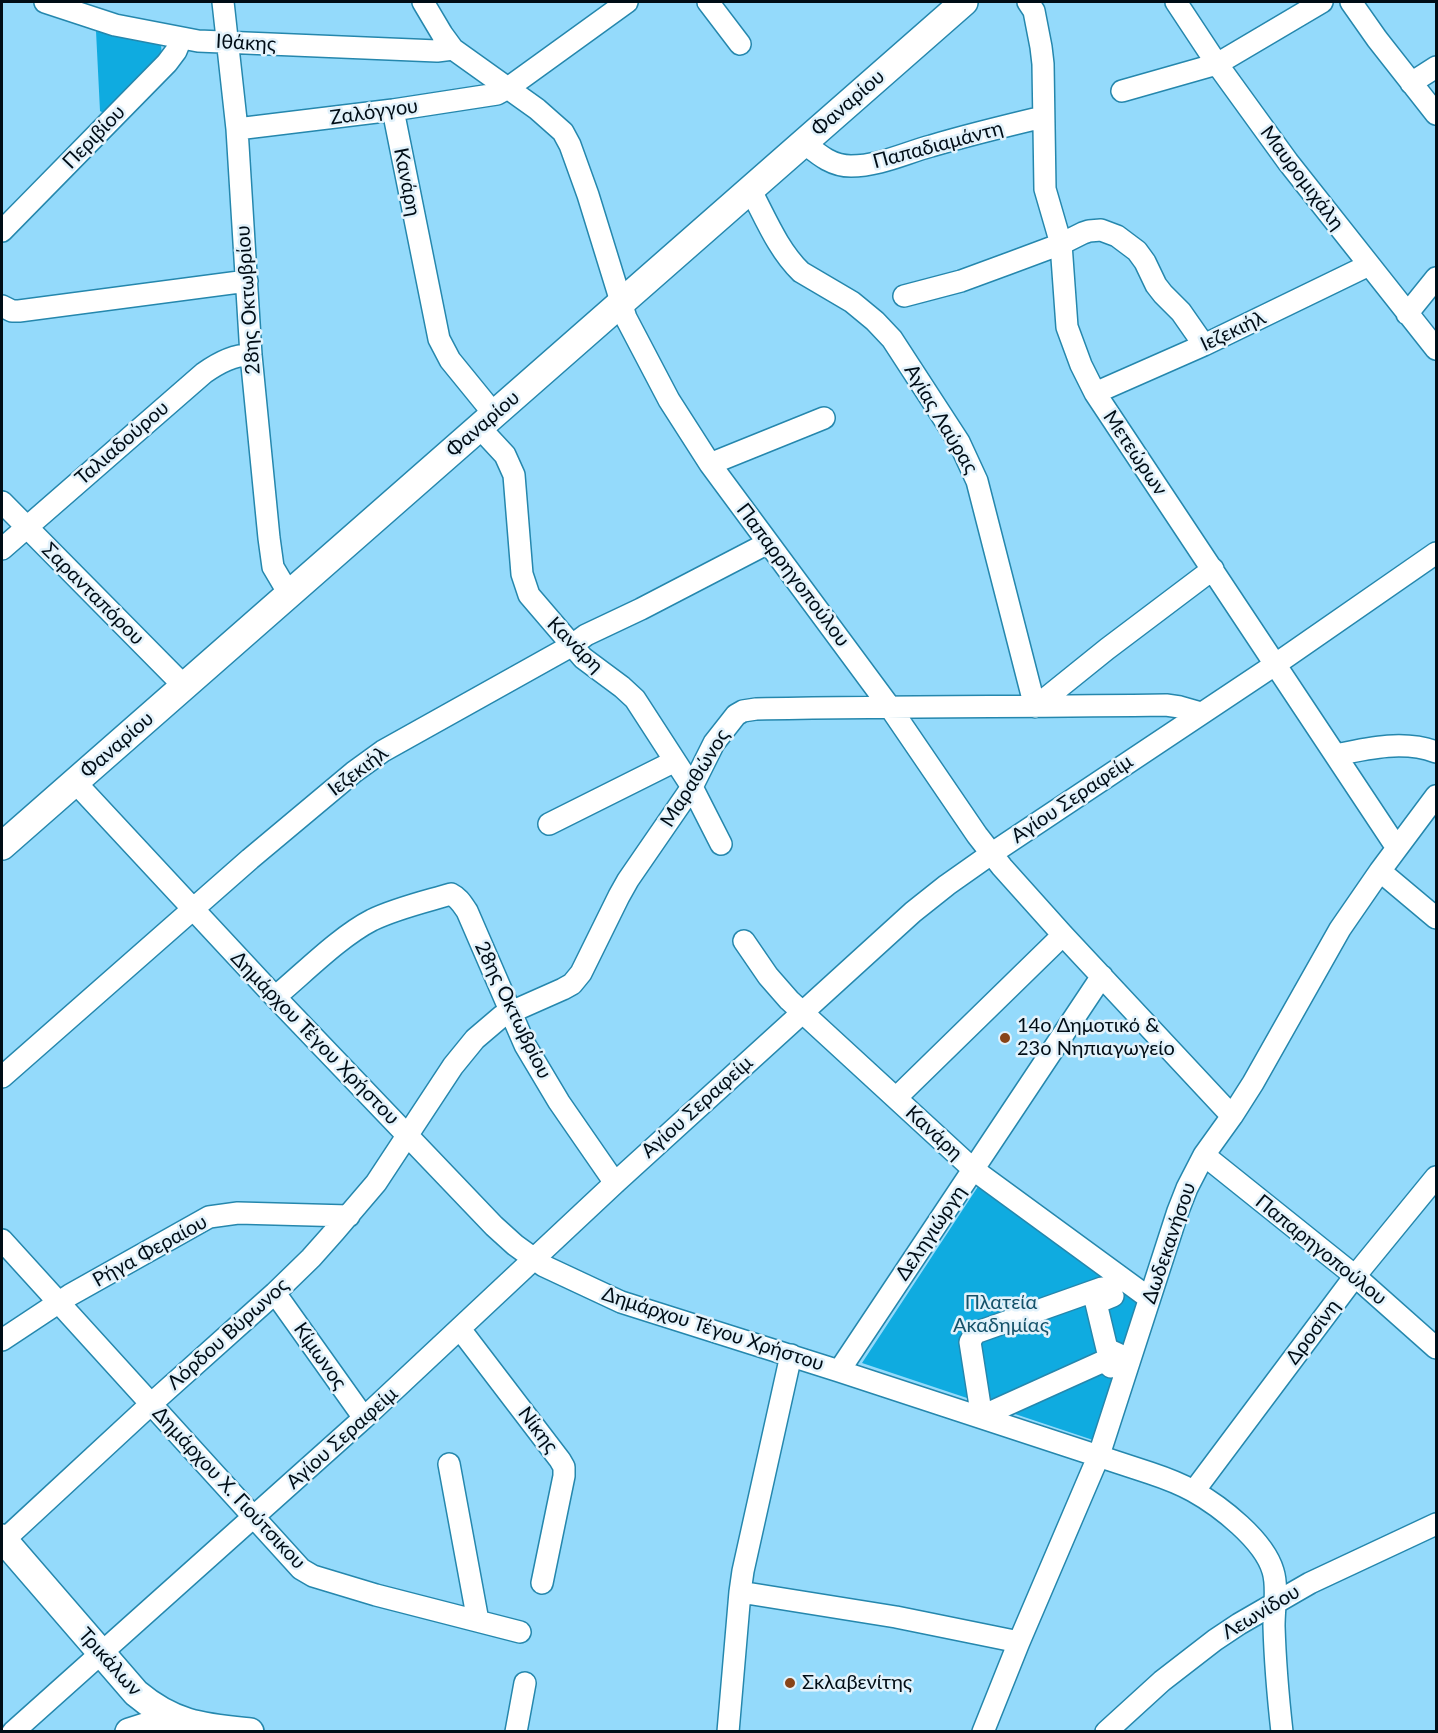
<!DOCTYPE html>
<html>
<head>
<meta charset="utf-8">
<style>
	body { margin:0 }
	#map { position:relative; width:1438px; height:1733px; overflow:hidden; background:#94dafb; font-family:Lato,sans-serif }
	canvas { display:block }
	.frame { position:absolute; inset:0; border:3px solid #000d16; pointer-events:none }
</style>
</head>
<body>
<div id="map">
<canvas width="1438" height="1733"></canvas>
<div class="frame"></div>
</div>
<script>
const ctx = document.querySelector('canvas').getContext('2d');
ctx.lineJoin = 'round';
function fill(path, color) {
  ctx.fillStyle = color;
  ctx.fill(path, 'evenodd');
}
function stroke(path, color, width, dash) {
  ctx.strokeStyle = color;
  ctx.lineWidth = width;
  ctx.lineCap = dash ? 'butt' : 'round';
  ctx.setLineDash(dash || []);
  ctx.stroke(path);
}
function label(font, color, halo, rows, align = 'center') {
  ctx.font = font + ' Lato,sans-serif';
  ctx.lineWidth = 5;
  ctx.setLineDash([]);
  ctx.textBaseline = 'middle';
  ctx.strokeStyle = halo;
  ctx.fillStyle = color;
  for (const [text, x, y, turn = 0] of rows) {
    ctx.save();
    ctx.translate(x, y);
    ctx.rotate((+turn || 0) * Math.PI / 180);
    ctx.textAlign = isNaN(turn) ? turn : align;
    if (halo) ctx.strokeText(text, 0, 0);
    ctx.fillText(text, 0, 0);
    ctx.restore();
  }
}
fill(new Path2D(`
	M96,31L161,44L162,58L105,114L100,111Z
	M979,1185L1138,1302L1096,1441L862,1363Z`), '#0fabe0');
const minor = new Path2D(`
	M45,2L115,25L198,41L437,51L453,49
	M223,2L237,129L251,355L269,538L273,567L289,594
	M423,2L442,34L453,49L537,109L563,132L570,145L588,195L626,318L669,400L710,464L889,706L977,835L1002,867L1063,935L1232,1116
	M708,2L740,44
	M1028,2L1034,11L1041,47L1043,64L1045,189L1061,244L1067,327L1081,365L1095,393L1397,848
	M1176,2L1217,64L1288,162L1436,349
	M1351,2L1377,39L1436,114
	M1411,83L1436,67
	M1122,91L1217,64L1322,2
	M393,110L439,339L450,360L494,414
	M237,129L393,110L497,94L508,88L627,2
	M803,142C818,154 831,166 851,166C879,166 905,153 931,146C968,135 1005,126 1043,117
	M750,189C765,217 778,250 801,272L852,302L875,321L892,339L959,442L977,481L1035,707L1107,649L1213,569
	M2,231L167,63L176,51L181,39
	M904,296L961,281L1010,263L1061,244L1083,233L1089,231L1101,230L1117,236L1137,251L1145,262L1156,285L1163,294L1181,312L1204,345
	M2,306L12,311H19L247,281
	M1407,314L1436,278
	M1095,393L1204,345L1369,265
	M479,427L505,455L514,475L522,574L529,595L583,658L622,687L635,699L692,787L721,844
	M710,464L824,418
	M2,502L184,686
	M2,549L204,373C218,363 234,354 251,355
	M1336,755C1369,748 1404,740 1436,752
	M75,782L275,997L494,1226L515,1245L544,1266L621,1302L839,1371L1150,1473C1165,1478 1179,1483 1193,1491C1220,1506 1264,1540 1273,1571C1278,1587 1274,1608 1274,1626C1275,1661 1278,1696 1282,1732
	M549,824L675,761
	M1380,871L1436,918
	M744,941L768,976L789,1000L974,1170L1149,1298
	M275,997C304,973 339,937 372,920C397,908 424,902 451,894C459,898 462,904 467,911L525,1045L559,1102L615,1183
	M2,1077L250,859L354,772L383,751L571,646L586,635L641,609L768,543
	M896,1098L1063,935
	M1204,1155L1355,1276L1436,1348
	M2,1240L301,1569L313,1576L376,1595L520,1632
	M1102,1288L1113,1296L1096,1303L1107,1349L1118,1354L1111,1367L1104,1361L991,1412H981L970,1342L975,1333Z
	M275,1293L364,1418
	M460,1329L560,1460L564,1467V1476L542,1583
	M2,1340L70,1295L209,1217L238,1213L349,1216
	M839,1371L1102,976
	M449,1464L478,1621
	M1194,1491L1355,1276L1436,1177
	M4,1540L151,1404L275,1293L311,1258L335,1231L376,1183L453,1066L475,1039L502,1016L563,989L572,984L581,973L619,896L628,880L692,787L714,743L736,715L743,711L756,709C893,706 1029,707 1166,705L1180,707L1201,713
	M740,1592L896,1617L1019,1642
	M13,1732L364,1418L615,1183L913,912L947,885L991,854L1276,664L1436,553
	M516,1732L525,1683
	M728,1732L740,1592L743,1571L791,1355
	M983,1732L1019,1642L1099,1455L1178,1211L1187,1188L1204,1155L1232,1116L1253,1083L1340,929L1380,871L1436,796
	M1106,1732L1162,1681L1215,1640L1239,1624L1310,1583L1436,1524`);
const major = new Path2D(`
	M2,846L964,2
	M2,1538L136,1693C174,1725 203,1727 250,1732
	M129,1732L154,1724L184,1723`);
stroke(minor, '#2587ad', 24);
stroke(major, '#2587ad', 30);
stroke(minor, '#fff', 21);
stroke(major, '#fff', 27);
for (const [x, y, r, color] of [
	[1005,1038,6,"#884418"],
	[790,1683,6,"#884418"]
]) {
  const dot = new Path2D();
  dot.arc(x, y, r, 0, 2 * Math.PI);
  ctx.fillStyle = color;
  ctx.fill(dot);
  stroke(dot, '#e2f2fb', 2);
}
label('20px', '#000d16', '#e2f2fb', [
	["Ιθάκης",246,43,3],
	["Φαναρίου",848,103,-41],
	["Ζαλόγγου",374,112,-8],
	["Περιβίου",94,137,-46],
	["Παπαδιαμάντη",938,145,-15],
	["Μαυρομιχάλη",1302,178,53],
	["Κανάρη",407,182,79],
	["28ης Οκτωβρίου",248,300,-94],
	["Ιεζεκιήλ",1233,331,-25],
	["Αγίας Λαύρας",941,419,59],
	["Φαναρίου",483,424,-41],
	["Ταλιαδούρου",122,443,-41],
	["Μετεώρων",1135,453,56],
	["Παπαρρηγοπούλου",793,575,53],
	["Σαρανταπόρου",93,594,45],
	["Κανάρη",575,645,45],
	["Φαναρίου",117,745,-41],
	["Ιεζεκιήλ",358,771,-37],
	["Μαραθώνος",695,778,-58],
	["Αγίου Σεραφείμ",1072,799,-34],
	["28ης Οκτωβρίου",513,1010,64],
	["Δημάρχου Τέγου Χρήστου",315,1038,46],
	["Αγίου Σεραφείμ",697,1107,-42],
	["Κανάρη",934,1133,43],
	["Δεληγιώργη",931,1233,-56],
	["Δωδεκανήσου",1169,1243,-71],
	["Παπαρηγοπούλου",1321,1250,39],
	["Ρήγα Φεραίου",150,1251,-29],
	["Δημάρχου Τέγου Χρήστου",713,1329,18],
	["Δροσίνη",1313,1332,-53],
	["Λόρδου Βύρωνος",228,1334,-42],
	["Κίμωνος",320,1356,55],
	["Νίκης",538,1430,53],
	["Αγίου Σεραφείμ",342,1438,-42],
	["Δημάρχου Χ. Γιούτσικου",229,1488,47],
	["Λεωνίδου",1261,1612,-31],
	["Τρικάλων",110,1662,48]
]);
label('20px', '#000d16', '#e2f2fb', [
	["14ο Δημοτικό &",1017,1026],
	["23ο Νηπιαγωγείο",1017,1049],
	["Σκλαβενίτης",802,1683]
], 'left');
label('20px', '#15526a', '#e2f2fb', [
	["Πλατεία",1001,1303],
	["Ακαδημίας",1001,1326]
]);
</script>
</body>
</html>
